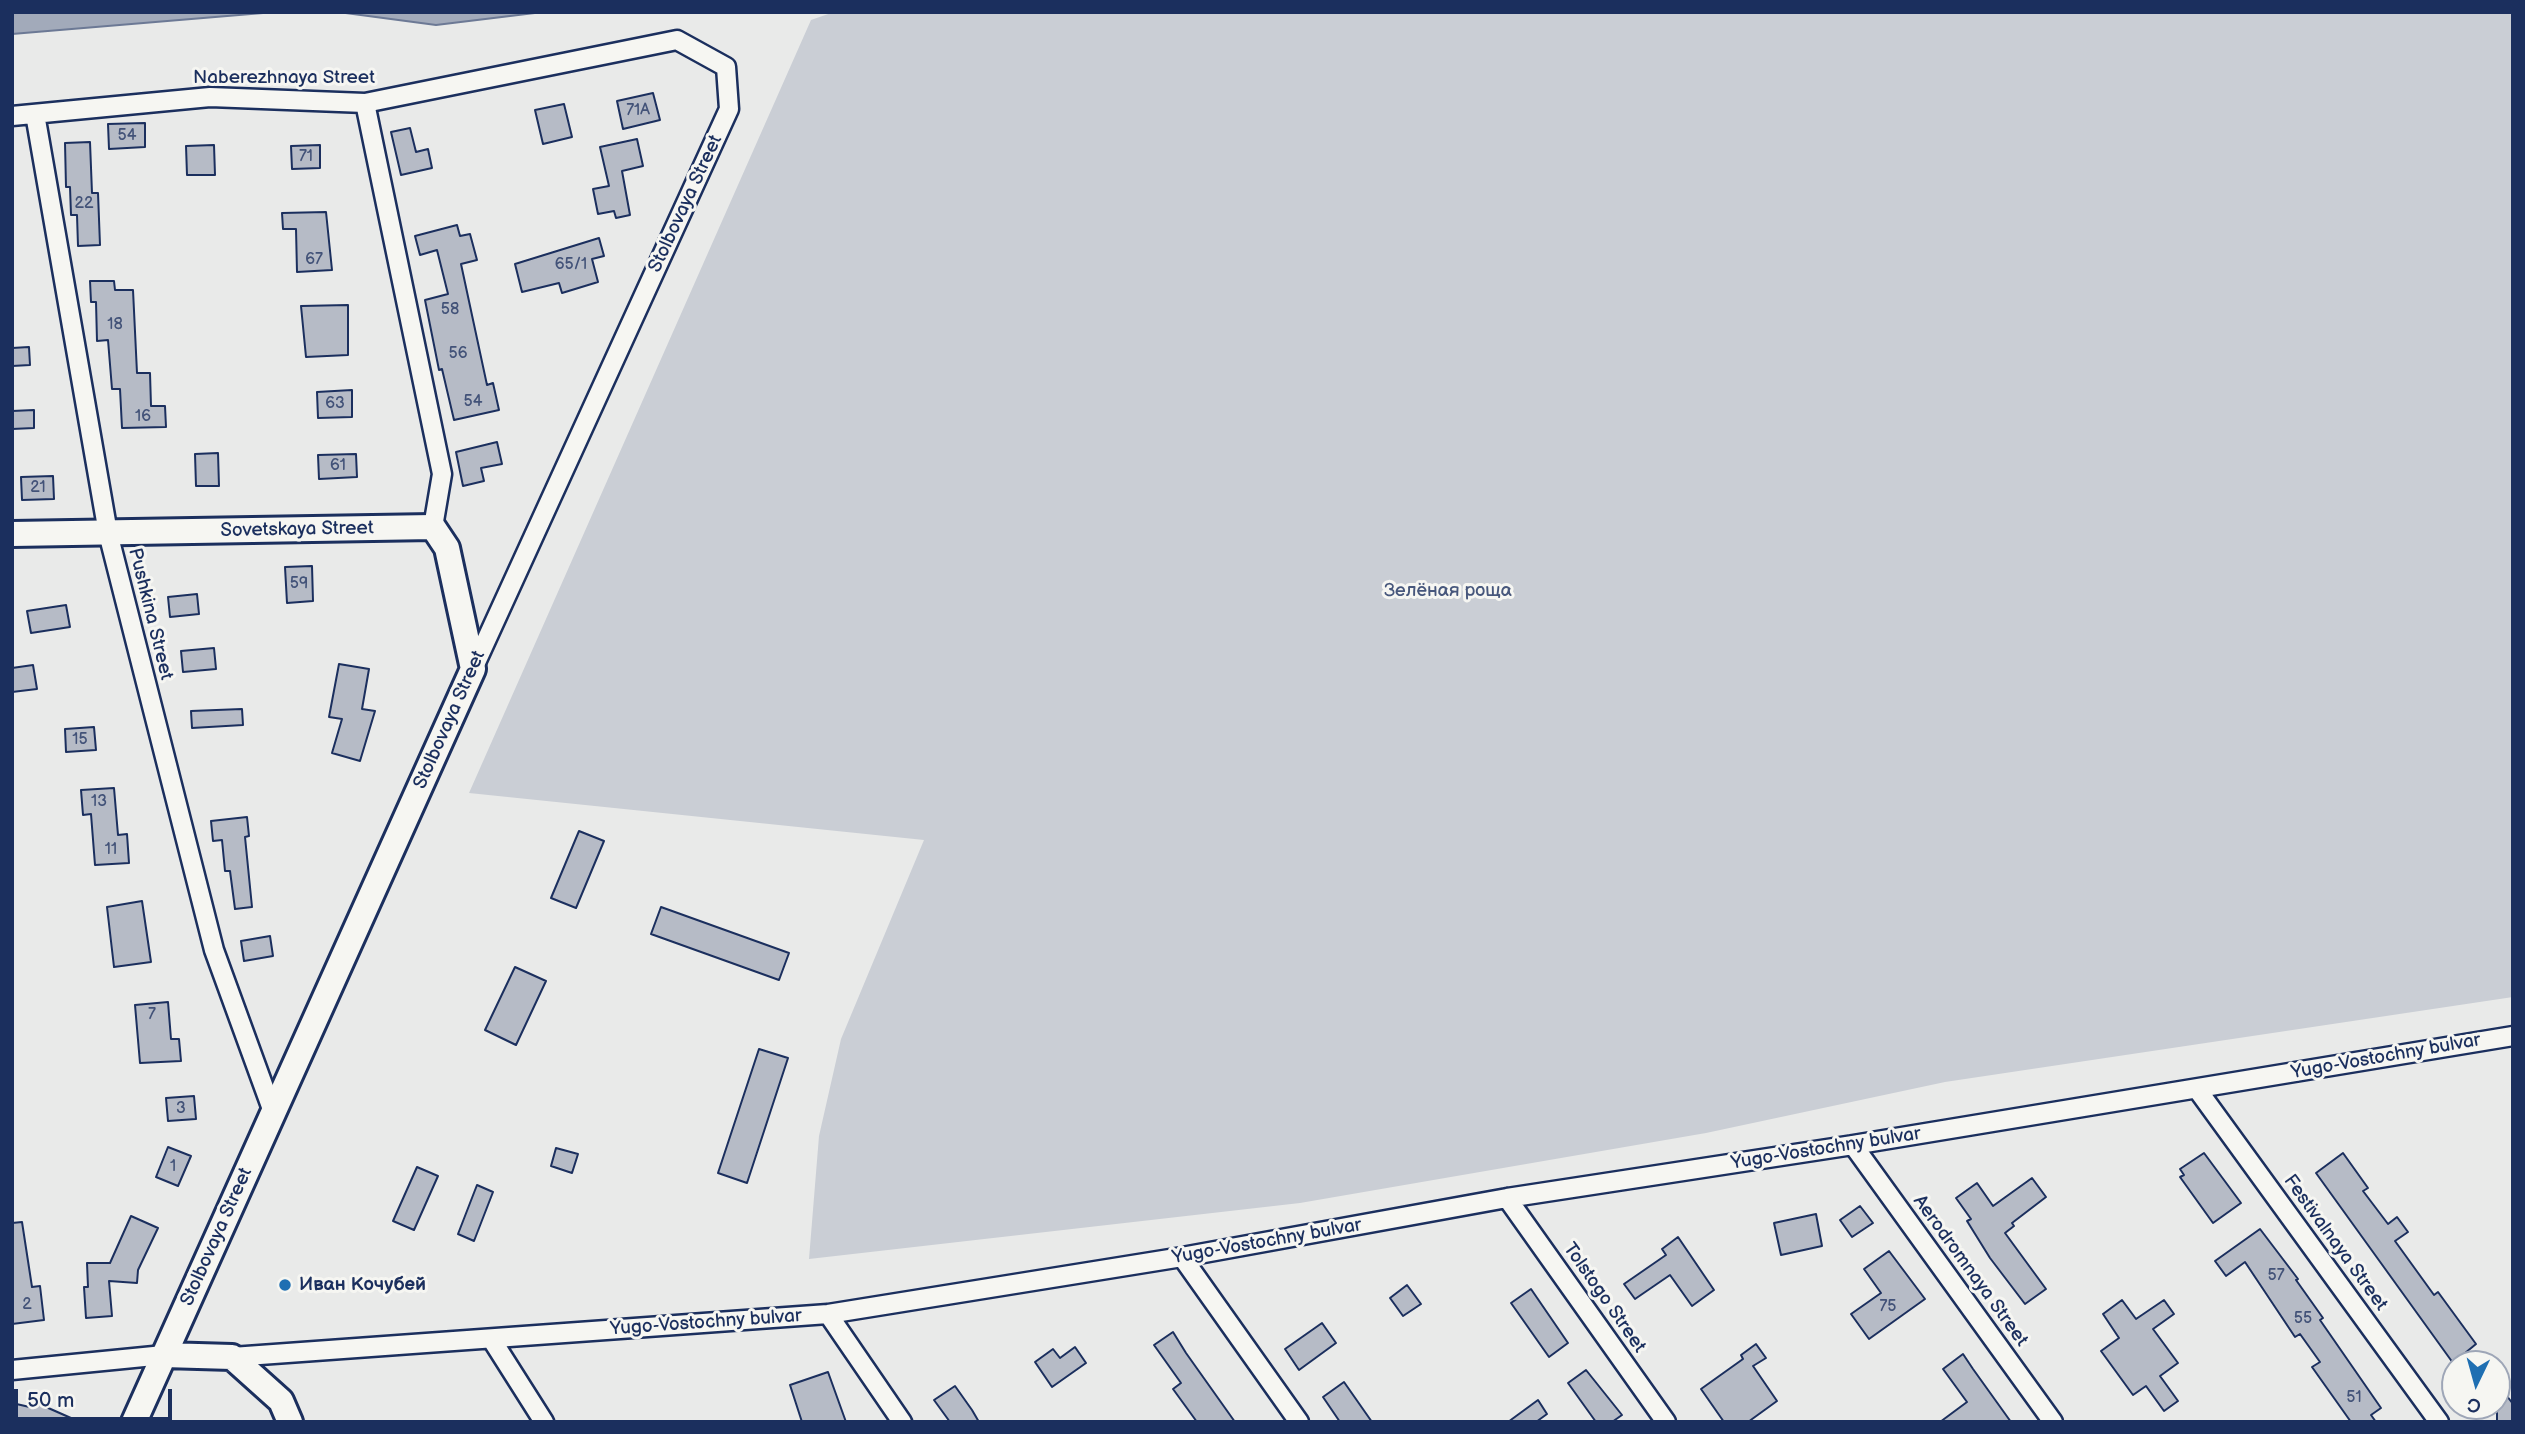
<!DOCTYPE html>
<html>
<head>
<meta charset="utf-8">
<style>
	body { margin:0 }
	#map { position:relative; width:2525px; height:1434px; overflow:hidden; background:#e9eae9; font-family:"Balsamiq Sans",sans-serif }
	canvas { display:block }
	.frame { position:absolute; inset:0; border:14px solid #1b2f5e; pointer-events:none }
	.north { position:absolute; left:2441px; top:1350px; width:70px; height:70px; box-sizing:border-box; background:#f6f6f2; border:2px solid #9ea6b7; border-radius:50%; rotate:185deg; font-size:19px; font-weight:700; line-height:28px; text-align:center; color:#1b2f5e }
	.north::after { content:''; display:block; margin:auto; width:24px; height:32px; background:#1f6fb2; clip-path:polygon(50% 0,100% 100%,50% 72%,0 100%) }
	.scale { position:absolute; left:14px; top:1389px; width:158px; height:32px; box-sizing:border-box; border:4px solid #1b2f5e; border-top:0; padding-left:9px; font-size:21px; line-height:24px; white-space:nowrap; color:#1b2f5e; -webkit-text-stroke:5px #f6f6f2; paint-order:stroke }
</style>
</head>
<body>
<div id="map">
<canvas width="2525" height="1434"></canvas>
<div class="frame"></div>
<div class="north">С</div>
<div class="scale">50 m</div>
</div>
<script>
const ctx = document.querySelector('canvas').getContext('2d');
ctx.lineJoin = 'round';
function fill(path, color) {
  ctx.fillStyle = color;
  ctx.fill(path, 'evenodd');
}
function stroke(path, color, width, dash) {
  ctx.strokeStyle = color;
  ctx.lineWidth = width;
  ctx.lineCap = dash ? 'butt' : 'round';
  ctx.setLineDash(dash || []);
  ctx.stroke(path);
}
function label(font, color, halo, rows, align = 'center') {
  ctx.font = font + ' "Balsamiq Sans",sans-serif';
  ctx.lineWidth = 6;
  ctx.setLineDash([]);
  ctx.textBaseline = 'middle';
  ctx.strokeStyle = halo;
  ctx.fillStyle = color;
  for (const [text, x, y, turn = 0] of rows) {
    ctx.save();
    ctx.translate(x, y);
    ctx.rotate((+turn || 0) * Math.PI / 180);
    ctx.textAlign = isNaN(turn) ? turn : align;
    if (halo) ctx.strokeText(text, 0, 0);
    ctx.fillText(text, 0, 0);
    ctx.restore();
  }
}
fill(new Path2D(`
	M834,12H2513V997L1945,1082L1706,1133L1300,1203L809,1259L819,1136L841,1039L924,840L469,793L811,20Z`), '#caced5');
const water = new Path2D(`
	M12,12H275L12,34Z
	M338,12H543L436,25Z`);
fill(water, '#a2aaba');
stroke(water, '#6c7995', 2);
const building = new Path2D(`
	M653,93L660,120L623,129L617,101Z
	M564,104L572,137L543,144L535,110Z
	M145,123V147L109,149L108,124Z
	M410,128L416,152L428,149L432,168L401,175L391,132Z
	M637,139L643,166L622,171L630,215L616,218L614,211L598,214L593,189L609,186L600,147Z
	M90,142L92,193H98L100,245L78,246L77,215H71L70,187H66L65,143Z
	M214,145L215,175H187L186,146Z
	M320,145V168L292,169L291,146Z
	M326,212L332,270L297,272L296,229H283L282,213Z
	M457,225L460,236L470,234L477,260L461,264L487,385L493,383L499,410L454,420L442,369L439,370L425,300L448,294L437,250L420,255L415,236Z
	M599,238L604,256L592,259L598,282L562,293L559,283L522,292L515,264Z
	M90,281H114L115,290H133L137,373H150L151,406H165L166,427L122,428L120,389H112L108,340L97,341L96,302H91Z
	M348,305V355L306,357L301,306Z
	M29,347L30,365L12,366V348Z
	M352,390V417L318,418L317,392Z
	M34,410V428L12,429V411Z
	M497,442L502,464L481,468L484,481L463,486L456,452Z
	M218,453L219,486H196L195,454Z
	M356,454L357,477L319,479L318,455Z
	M53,476L54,499L22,500L21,477Z
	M312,566L313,601L287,603L285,567Z
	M197,594L199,614L170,617L168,597Z
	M66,605L70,627L31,633L27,611Z
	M214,648L216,669L183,672L181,651Z
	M339,664L369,669L362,709L375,711L360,761L332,753L342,719L329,717Z
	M33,665L37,689L12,692V668Z
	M242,709L243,725L192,728L191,711Z
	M94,727L96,750L66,752L65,729Z
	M114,788L118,835L127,834L129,863L95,865L91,814L83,815L81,790Z
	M247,817L249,836L245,837L252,907L235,909L230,871H225L222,840L213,841L211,821Z
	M579,831L604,841L576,908L551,898Z
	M142,901L151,962L114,967L107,907Z
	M661,907L789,953L779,980L651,934Z
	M270,936L273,956L244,961L241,941Z
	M515,967L546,981L516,1045L485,1030Z
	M168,1002L171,1039H179L181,1061L140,1063L135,1005Z
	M759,1049L788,1058L747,1183L718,1173Z
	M194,1096L196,1119L168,1121L166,1098Z
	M168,1147L191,1156L178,1186L156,1177Z
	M556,1148L578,1154L572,1173L551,1166Z
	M2204,1153L2241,1203L2213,1223L2180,1177L2184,1175L2180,1169Z
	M2343,1153L2368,1188L2363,1191L2388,1224L2397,1217L2408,1232L2395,1241L2434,1295L2438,1292L2476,1344L2453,1363L2316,1173Z
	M417,1167L438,1176L414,1230L393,1221Z
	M2032,1178L2046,1197L2012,1223L2014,1226L2005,1233L2046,1289L2025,1304L1990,1258L1967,1221L1971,1219L1956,1198L1977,1183L1993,1206Z
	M477,1185L493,1192L474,1241L458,1234Z
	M1860,1206L1873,1223L1852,1237L1840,1220Z
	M1816,1214L1822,1246L1781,1255L1774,1223Z
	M131,1216L158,1228L138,1270L137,1283L109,1281L112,1316L86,1318L84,1287H88L87,1263H110Z
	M22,1222L32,1287L40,1286L44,1320L12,1324V1223Z
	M2260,1229L2298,1279L2296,1280L2323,1318L2320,1320L2381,1408L2371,1415L2376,1422H2351L2312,1367L2320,1362L2300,1334L2295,1337L2245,1262L2226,1276L2215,1261Z
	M1678,1237L1714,1290L1692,1306L1670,1275L1635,1299L1624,1284L1666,1255L1662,1249Z
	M1889,1251L1925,1299L1869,1339L1851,1314L1881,1293L1864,1269Z
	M1407,1285L1421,1304L1403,1316L1390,1298Z
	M1531,1289L1568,1343L1549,1357L1511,1303Z
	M2122,1300L2136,1319L2164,1300L2174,1314L2153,1329L2178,1363L2160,1376L2178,1401L2164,1411L2146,1386L2133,1395L2101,1351L2119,1338L2103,1314Z
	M1322,1323L1336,1343L1299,1370L1285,1349Z
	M1173,1332L1186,1353L1235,1422H1197L1173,1389L1181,1383L1154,1345Z
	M1756,1344L1766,1358L1753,1366L1777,1401L1748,1422H1724L1701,1389L1743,1359L1741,1355Z
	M1075,1347L1086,1363L1052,1387L1035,1362L1053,1349L1060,1358Z
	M1963,1354L1973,1369L2011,1422H1940L1967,1402L1943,1369Z
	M1586,1370L1622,1415L1612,1422H1596L1568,1383Z
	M828,1372L846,1422H802L790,1385Z
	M1344,1382L1372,1422H1340L1323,1397Z
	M2497,1383L2513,1404V1422H2497Z
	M955,1386L972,1410L979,1422H950L934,1400Z
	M1538,1400L1547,1414L1536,1422H1508Z
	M12,1403L34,1408L37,1403L80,1422H12Z`);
fill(building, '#b6bbc6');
stroke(building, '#1b2f5e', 2);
const street = new Path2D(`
	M365,103L442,474L433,527
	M35,114L108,533L214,950L273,1112
	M12,116L210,97L365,103L677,40L726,67L729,109L473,669
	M2197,1089L2439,1422
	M1853,1145L2053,1422
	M1507,1198L1666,1422
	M1182,1257L1299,1422
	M828,1314L902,1422
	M492,1340L544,1422
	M232,1357L828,1314L1182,1257L1507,1198L1853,1145L2513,1036
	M12,1370L164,1355`);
const secondary = new Path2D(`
	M12,534L433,527L447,548L473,669L134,1422
	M164,1355L232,1357L281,1401L290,1422`);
stroke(street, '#1b2f5e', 23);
stroke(secondary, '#1b2f5e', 30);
stroke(street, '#f6f6f2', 18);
stroke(secondary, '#f6f6f2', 24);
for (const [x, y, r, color] of [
	[285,1285,7,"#1f6fb2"]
]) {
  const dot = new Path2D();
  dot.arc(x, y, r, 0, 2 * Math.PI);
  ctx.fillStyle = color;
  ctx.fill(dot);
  stroke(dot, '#f6f6f2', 2.5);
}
label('16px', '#425278', null, [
	["71А",638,111],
	["54",127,136],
	["71",306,157],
	["22",84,204],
	["67",314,260],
	["65/1",571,265],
	["58",450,310],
	["18",115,325],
	["56",458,354],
	["54",473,402],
	["63",335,404],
	["16",143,417],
	["61",338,466],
	["21",38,488],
	["59",299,584],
	["15",80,740],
	["13",99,802],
	["11",111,850],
	["7",152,1015],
	["3",181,1109],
	["1",173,1167],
	["57",2276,1276],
	["2",27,1305],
	["75",1888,1307],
	["55",2303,1319],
	["51",2354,1398]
]);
label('19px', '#1b2f5e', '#f6f6f2', [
	["Naberezhnaya Street",284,78],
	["Stolbovaya Street",686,204,-65],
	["Sovetskaya Street",297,530,-1],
	["Pushkina Street",150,614,76],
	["Stolbovaya Street",450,720,-66],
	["Yugo-Vostochny bulvar",2386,1057,-10],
	["Yugo-Vostochny bulvar",1826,1149,-9],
	["Stolbovaya Street",217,1237,-66],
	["Yugo-Vostochny bulvar",1267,1242,-10],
	["Festivalnaya Street",2335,1243,54],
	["Aerodromnaya Street",1970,1271,54],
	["Tolstogo Street",1604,1298,55],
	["Yugo-Vostochny bulvar",706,1323,-4]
]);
label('19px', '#47577c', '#f6f6f2', [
	["Зелёная роща",1448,591]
]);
label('bold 19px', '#1b2f5e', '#f6f6f2', [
	["Иван Кочубей",299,1285]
], 'left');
</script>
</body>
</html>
